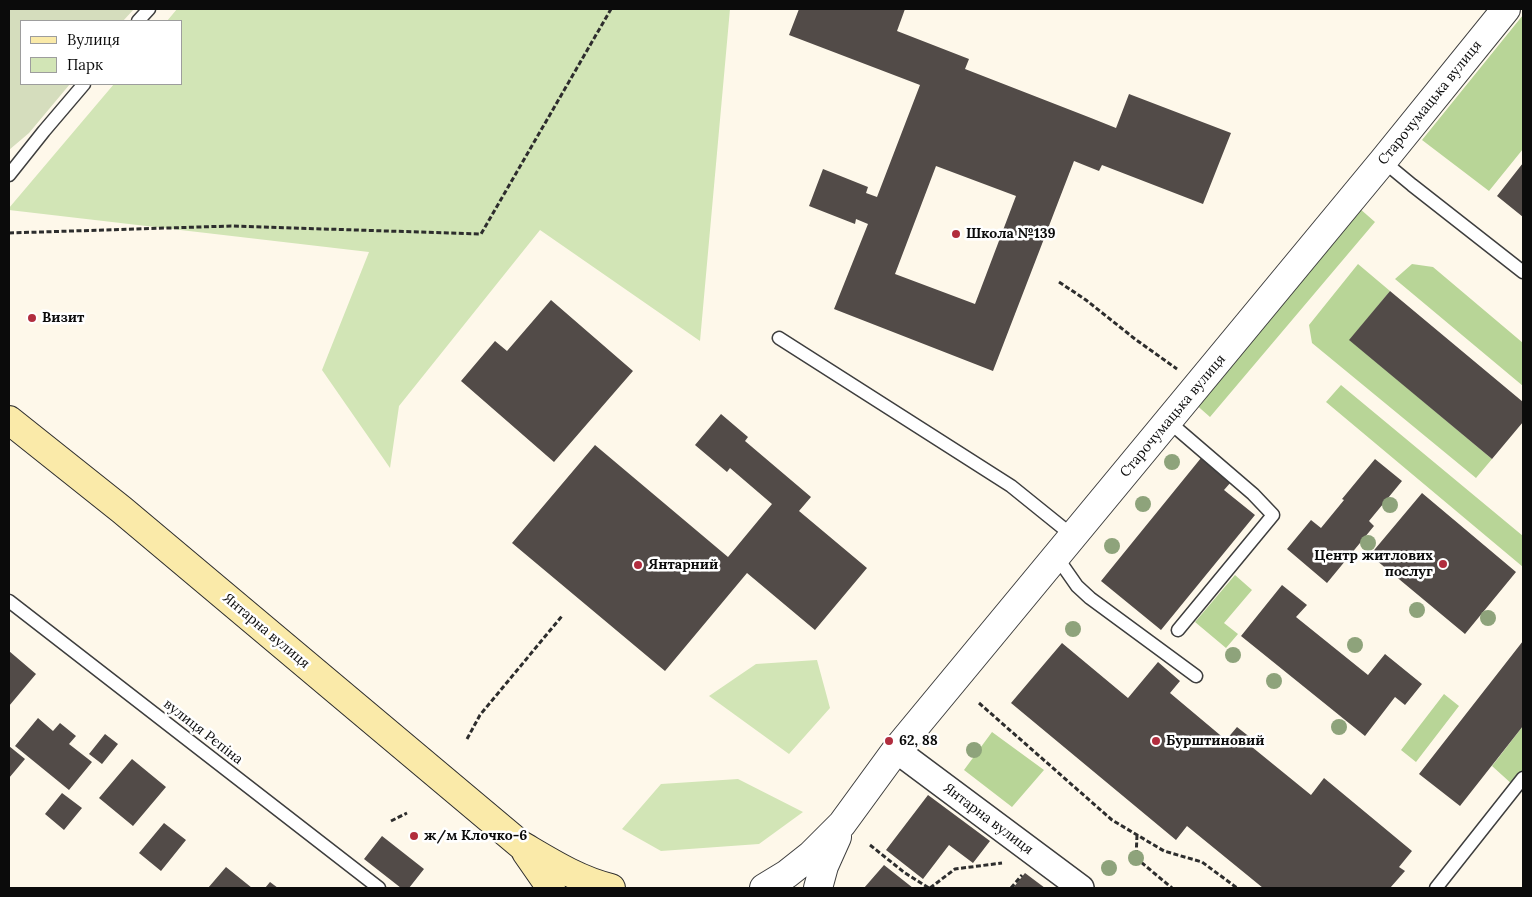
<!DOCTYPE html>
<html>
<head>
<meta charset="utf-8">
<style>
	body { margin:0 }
	#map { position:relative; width:1532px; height:897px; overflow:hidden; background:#fef8ea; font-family:Lora,serif }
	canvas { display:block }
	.frame { position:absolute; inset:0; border:10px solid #0b0b0b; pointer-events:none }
	.legend { position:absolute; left:20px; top:20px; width:162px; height:65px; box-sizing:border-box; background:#fff; border:1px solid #9d9d9d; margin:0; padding:6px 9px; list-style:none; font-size:15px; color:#0b0b0b }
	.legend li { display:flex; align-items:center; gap:10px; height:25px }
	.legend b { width:25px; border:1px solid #9d9d9d }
</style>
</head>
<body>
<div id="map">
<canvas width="1532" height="897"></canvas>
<div class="frame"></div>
<ul class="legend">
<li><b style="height:6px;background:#faeaa9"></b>Вулиця</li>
<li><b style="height:14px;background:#d2e5b6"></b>Парк</li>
</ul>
</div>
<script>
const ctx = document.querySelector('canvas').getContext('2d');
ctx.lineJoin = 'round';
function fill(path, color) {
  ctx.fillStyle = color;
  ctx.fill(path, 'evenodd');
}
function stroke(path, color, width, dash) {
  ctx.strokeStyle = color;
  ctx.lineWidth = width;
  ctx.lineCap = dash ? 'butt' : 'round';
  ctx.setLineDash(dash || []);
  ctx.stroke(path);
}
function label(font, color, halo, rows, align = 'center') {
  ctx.font = font + ' Lora,serif';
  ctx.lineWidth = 5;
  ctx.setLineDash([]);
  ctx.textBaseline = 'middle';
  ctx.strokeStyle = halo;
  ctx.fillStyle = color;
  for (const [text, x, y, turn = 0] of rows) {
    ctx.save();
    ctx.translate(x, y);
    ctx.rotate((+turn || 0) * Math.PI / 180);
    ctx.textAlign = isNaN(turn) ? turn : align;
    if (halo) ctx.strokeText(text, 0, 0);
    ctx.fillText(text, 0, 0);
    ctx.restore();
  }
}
fill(new Path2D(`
	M177,9H730L700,341L540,230L399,406L390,468L322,370L369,252L9,210V208L114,84H181V21H167Z
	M817,660L830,708L789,754L709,696L756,664Z
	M738,779L803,812L759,844L661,851L622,829L661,784Z`), '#d2e5b6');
fill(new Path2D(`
	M1523,15V149L1489,191L1422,140Z
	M1359,208L1375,222L1210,417L1193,402Z
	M1358,264L1390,291L1350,340L1492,459L1476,478L1312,343L1309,325Z
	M1412,264L1433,267L1523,343V386L1395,279Z
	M1341,385L1523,536V567L1326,402Z
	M1235,575L1252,590L1224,623L1238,634L1226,648L1195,622Z
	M1444,694L1459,706L1416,762L1401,750Z
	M1523,726V773L1513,785L1492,766Z
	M992,732L1044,770L1012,807L964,770Z`), '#b8d597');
fill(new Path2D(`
	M9,9H134L123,21H21V84H70L29,133L9,150Z`), '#d5ddbd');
fill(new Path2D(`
	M799,9H905L897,31L969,59L965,69L1091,118L1116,128L1129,94L1231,133L1203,204L1102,165L1099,171L1074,161L993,371L834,309L868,224L856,219L855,224L809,206L823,169L868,187L866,193L877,197L920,85L789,35ZM936,166L1016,196L975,304L895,274Z
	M1523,163V217L1497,196Z
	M1390,291L1523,402V422L1492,459L1349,340Z
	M551,300L633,371L554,462L461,381L495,341L507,351Z
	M721,414L748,437L745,441L811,497L799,511L867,568L815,630L747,573L665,671L512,543L595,445L728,557L772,504L730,468L727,472L695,445Z
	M1201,458L1231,482L1224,490L1255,515L1161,630L1101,581Z
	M1375,459L1402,481L1369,521L1374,526L1327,583L1287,549L1311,520L1321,528L1344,500L1342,499Z
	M1422,493L1516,572L1465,634L1370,555Z
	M1282,585L1307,605L1296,617L1368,675L1385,654L1422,684L1405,705L1395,697L1365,736L1241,636Z
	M1523,641V726L1460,806L1419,774Z
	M1062,643L1128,698L1158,662L1180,681L1170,693L1226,740L1237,727L1256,742L1252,747L1311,795L1324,778L1412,851L1399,867L1405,871L1390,888H1263L1187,826L1176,840L1011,703Z
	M9,651L36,674L9,706Z
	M38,718L53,731L60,723L76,736L69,744L92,762L69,790L15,746Z
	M105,734L118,744L102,764L89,754Z
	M9,746L25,759L9,778Z
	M132,759L166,787L133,826L99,798Z
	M62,793L82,808L64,830L45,814Z
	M928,795L990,841L973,863L949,845L923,879L886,850Z
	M164,823L186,840L161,871L139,853Z
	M382,836L424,869L409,888H401L364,859Z
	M884,865L913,888H864Z
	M226,867L252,888H208Z
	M1025,873L1045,888H1013Z
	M270,882L278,888H265Z`), '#524b48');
const service = new Path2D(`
	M138,21L149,9
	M1383,161L1412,185L1523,272
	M9,175L44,131L84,84
	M779,338L1011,486L1073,536
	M1168,421L1253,494L1273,515L1178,630
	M1056,556L1077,586L1090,598L1196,676
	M9,601L379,888
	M1436,888L1523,778`);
const minor = new Path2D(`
	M896,750L1081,888`);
const tertiary = new Path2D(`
	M764,888L787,874L811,855L842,824L896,750L1383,161L1506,9
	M818,888L824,866L837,837`);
const secondary = new Path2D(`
	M9,420L122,510L521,845C550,862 578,880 611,888
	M526,852L551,888`);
stroke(service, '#3e3e3e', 15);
stroke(minor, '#3e3e3e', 28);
stroke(tertiary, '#3e3e3e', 30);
stroke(secondary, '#2d2d2d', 30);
stroke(new Path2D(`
	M9,233L231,226L481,234L611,9
	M1059,282L1086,300L1135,339L1177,369
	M979,703L1112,820L1164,851L1202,862L1237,888
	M467,739L480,715L562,616
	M391,821L407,813
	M1137,835L1136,858L1172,888
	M870,845L905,873L929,888
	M930,888L955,869L1002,863
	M1011,888L1022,875`), '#2d2d2d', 3, [5, 2.5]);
stroke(service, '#fff', 12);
stroke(minor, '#fff', 25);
stroke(tertiary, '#fff', 28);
stroke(secondary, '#faeaa9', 28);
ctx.fillStyle = '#8ea37b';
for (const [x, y] of [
	[1172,462],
	[1143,504],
	[1390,505],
	[1368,543],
	[1112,546],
	[1417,610],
	[1488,618],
	[1073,629],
	[1355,645],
	[1233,655],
	[1274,681],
	[1339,727],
	[974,750],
	[1136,858],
	[1109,868]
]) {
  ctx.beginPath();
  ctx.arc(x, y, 8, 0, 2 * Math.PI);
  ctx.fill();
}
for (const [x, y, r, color] of [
	[956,234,5,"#b12d3e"],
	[32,318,5,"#b12d3e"],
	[1443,564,5,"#b12d3e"],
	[638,565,5,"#b12d3e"],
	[889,741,5,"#b12d3e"],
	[1156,741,5,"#b12d3e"],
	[414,836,5,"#b12d3e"]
]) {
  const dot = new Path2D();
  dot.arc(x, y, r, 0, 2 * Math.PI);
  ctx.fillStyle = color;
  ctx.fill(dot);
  stroke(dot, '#fff', 2);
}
label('14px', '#0b0b0b', '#fff', [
	["Старочумацька вулиця",1430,103,-51],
	["Старочумацька вулиця",1173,416,-50],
	["Янтарна вулиця",266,631,40],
	["вулиця Рєпіна",203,732,38],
	["Янтарна вулиця",988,819,37]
]);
label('bold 14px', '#0b0b0b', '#fff', [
	["Школа №139",966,234],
	["Визит",42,318],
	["Центр житлових",1433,556,"right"],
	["послуг",1433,572,"right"],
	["Янтарний",648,565],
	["62, 88",899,741],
	["Бурштиновий",1166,741],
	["ж/м Клочко-6",424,836]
], 'left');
</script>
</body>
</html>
